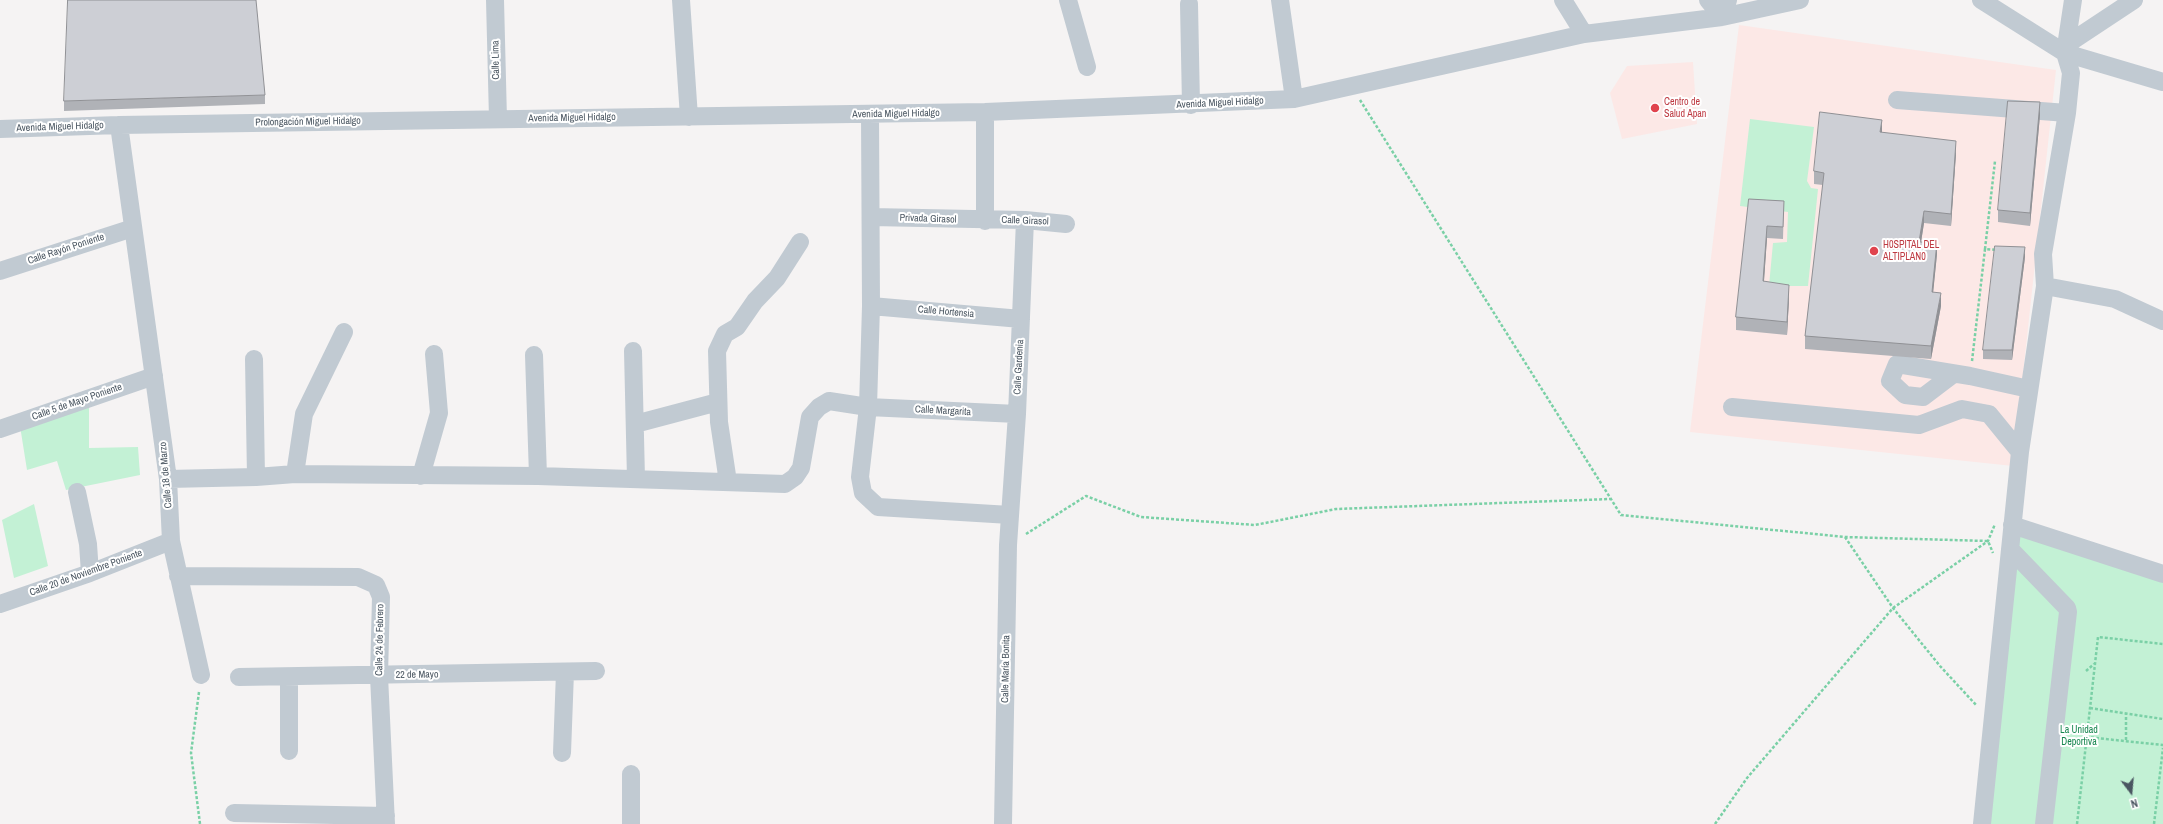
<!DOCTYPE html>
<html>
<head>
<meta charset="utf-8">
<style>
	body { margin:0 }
	#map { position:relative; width:2163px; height:824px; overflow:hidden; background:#f5f3f3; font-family:"Archivo Narrow",sans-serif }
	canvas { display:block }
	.north { position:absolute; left:2111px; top:772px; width:40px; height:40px; -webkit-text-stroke:3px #fff; paint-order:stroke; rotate:164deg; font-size:11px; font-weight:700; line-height:16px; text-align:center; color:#4a5661 }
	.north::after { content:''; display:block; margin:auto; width:14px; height:18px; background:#4a5661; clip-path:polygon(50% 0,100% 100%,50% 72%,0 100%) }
</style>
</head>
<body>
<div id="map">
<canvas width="2163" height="824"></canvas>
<div class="north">N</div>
</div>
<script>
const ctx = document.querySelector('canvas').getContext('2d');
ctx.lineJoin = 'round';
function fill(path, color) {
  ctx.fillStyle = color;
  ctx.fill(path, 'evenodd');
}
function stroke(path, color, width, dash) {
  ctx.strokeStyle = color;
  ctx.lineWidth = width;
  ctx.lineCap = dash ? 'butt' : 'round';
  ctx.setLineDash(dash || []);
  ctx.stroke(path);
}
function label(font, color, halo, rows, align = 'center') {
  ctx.font = font + ' "Archivo Narrow",sans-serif';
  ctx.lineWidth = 4;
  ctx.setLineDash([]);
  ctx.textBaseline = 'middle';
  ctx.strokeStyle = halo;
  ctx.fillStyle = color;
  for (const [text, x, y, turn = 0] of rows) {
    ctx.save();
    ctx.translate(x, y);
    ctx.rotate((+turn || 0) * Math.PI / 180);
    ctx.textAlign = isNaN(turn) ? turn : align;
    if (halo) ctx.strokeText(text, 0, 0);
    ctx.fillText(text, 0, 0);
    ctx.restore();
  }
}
fill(new Path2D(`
	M1739,25L2056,70L2013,466L1690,432Z
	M1693,62L1697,124L1622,139L1610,93L1627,66Z`), '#fce8e6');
fill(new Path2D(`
	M1750,119L1814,127L1807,181L1811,188L1818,189L1808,286H1769L1773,243L1787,242L1788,212L1740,206Z
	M89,406V448L138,447L140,475L66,490L57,461L27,470L20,426Z
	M34,504L48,566L14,578L2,520Z
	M2017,528L2163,576V824H1986Z`), '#c3f1d5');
stroke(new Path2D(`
	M1360,100L1621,515L1845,537L1988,541L1993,553
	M1985,249L1995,161
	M1972,361L1985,249L1997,250
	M1026,534L1086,496L1141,517L1255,525L1336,509L1610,499
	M1845,537L1893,608L1940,666L1977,706
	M2086,671L2094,664
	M199,692L191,753L200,824
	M2090,708L2163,719
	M2086,737L2163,745
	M2126,740V713
	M1715,824L1747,778L1893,608L1988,541L1995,524
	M2077,824L2098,637L2163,644
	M2154,824L2163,748`), '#7ad0a6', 2.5, [3, 2]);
stroke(new Path2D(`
	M495,0L498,119
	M681,0L689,117
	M1068,0L1087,67
	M1280,0L1294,99
	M1563,0L1584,34
	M1708,0L1722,17
	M1981,0L2065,53L2163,82
	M1189,4L1191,105
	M1722,17L1728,0
	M2066,45L2134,0
	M1897,100L2067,113
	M985,112V221
	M870,115L871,306L868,407L860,477L863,493L878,507L1010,515
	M119,125L168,479L171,541L201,675
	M0,129L119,125L985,112L1294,99L1584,34L1722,17L1800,0
	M871,217L1025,220L1066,224
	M0,271L133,228
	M2045,286L2115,299L2163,321
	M871,306L1021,319
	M633,351L636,479
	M534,355L538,476
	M254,359L256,477
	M1952,375L1923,397L1905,395L1890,381L1897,364L1970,376L2029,389
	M1732,407L1919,425L1962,409L1989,414L2020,452
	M635,424L718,402
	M0,429L154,376
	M295,474L304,414L344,332
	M421,476L439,413L434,354
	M168,479L256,477L295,474L538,476L785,484L795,477L801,468L810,417L819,407L829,401L868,407L1017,414
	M728,482L719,422L717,351L725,334L737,327L755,301L777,278L800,242
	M77,492L88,544L90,573
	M2012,525L2163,574
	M2010,549L2067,608L2068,612L2044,824
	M178,576L358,577L376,585L381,597L379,676L386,824
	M0,604L90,573L171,541
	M239,677L596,671
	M289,677V751
	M562,753L565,672
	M631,774V824
	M234,813L386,816
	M1003,824L1008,545L1017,414L1025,220
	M1982,824L2020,452L2045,286L2043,254L2067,113L2071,73L2065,53L2073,0`), '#c1cad2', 18);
fill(new Path2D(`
	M265,95V104L64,111V101Z
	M2040,115L2030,226L1998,222V210Z
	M1882,133L1956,153L1951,226L1924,223L1921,242L1937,254L1933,292L1941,306L1931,359L1805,349V336L1823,185L1814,184V171Z
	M1749,199L1784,201L1783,239L1767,238L1764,281L1789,298L1787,335L1736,330V317Z
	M2025,257L2012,360L1983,359V350Z`), '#b0b2b7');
fill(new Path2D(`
	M2040,102V115L2030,226V213Z
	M1882,120V132L1880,145V132Z
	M1956,141V153L1951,226V214Z
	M1924,211V223L1919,255V242Z
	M1767,226V238L1763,294V281Z
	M1937,242V254L1932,304V292Z
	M2025,247V257L2012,360V350Z
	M1789,285V298L1787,335V322Z
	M1941,293V306L1931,359V346Z`), '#909195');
const building = new Path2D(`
	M68,0H256L265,95L64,101Z
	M2008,101L2040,102L2030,213L1998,210Z
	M1820,112L1882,120L1880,132L1956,141L1951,214L1924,211L1919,242H1937L1932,292L1941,293L1931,346L1805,336L1824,173L1814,171Z
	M1749,199L1784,201L1783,227L1767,226L1763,281L1789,285L1787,322L1736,317Z
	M1995,246L2025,247L2012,350H1983Z`);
fill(building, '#cdcfd5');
stroke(building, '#909195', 1);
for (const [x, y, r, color] of [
	[1655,108,5,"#e0444e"],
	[1874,251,5,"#e0444e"]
]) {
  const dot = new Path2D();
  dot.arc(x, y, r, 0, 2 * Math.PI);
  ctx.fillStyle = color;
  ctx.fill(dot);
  stroke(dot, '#fff', 1.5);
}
label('10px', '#4a5661', '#fff', [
	["Calle Lima",496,60,-91],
	["Avenida Miguel Hidalgo",1220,103,-3],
	["Avenida Miguel Hidalgo",896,114,-1],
	["Avenida Miguel Hidalgo",572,118,-1],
	["Prolongación Miguel Hidalgo",308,122,-1],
	["Avenida Miguel Hidalgo",60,127,-2],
	["Privada Girasol",928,219,2],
	["Calle Girasol",1025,221,2],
	["Calle Rayón Poniente",66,249,-18],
	["Calle Hortensia",946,312,5],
	["Calle Gardenia",1019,367,-87],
	["Calle 5 de Mayo Poniente",77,402,-19],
	["Calle Margarita",943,411,3],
	["Calle 18 de Marzo",166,475,-95],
	["Calle 20 de Noviembre Poniente",86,573,-20],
	["Calle 24 de Febrero",380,640,-89],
	["Calle María Bonita",1006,669,-89],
	["22 de Mayo",417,675,-1]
]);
label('10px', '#be3a42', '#fff', [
	["Centro de",1664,102],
	["Salud Apan",1664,114],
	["H0SPITAL DEL",1883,245],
	["ALTIPLAN0",1883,257]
], 'left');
label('10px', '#17864f', '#fff', [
	["La Unidad",2079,730],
	["Deportiva",2079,742]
]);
</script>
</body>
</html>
